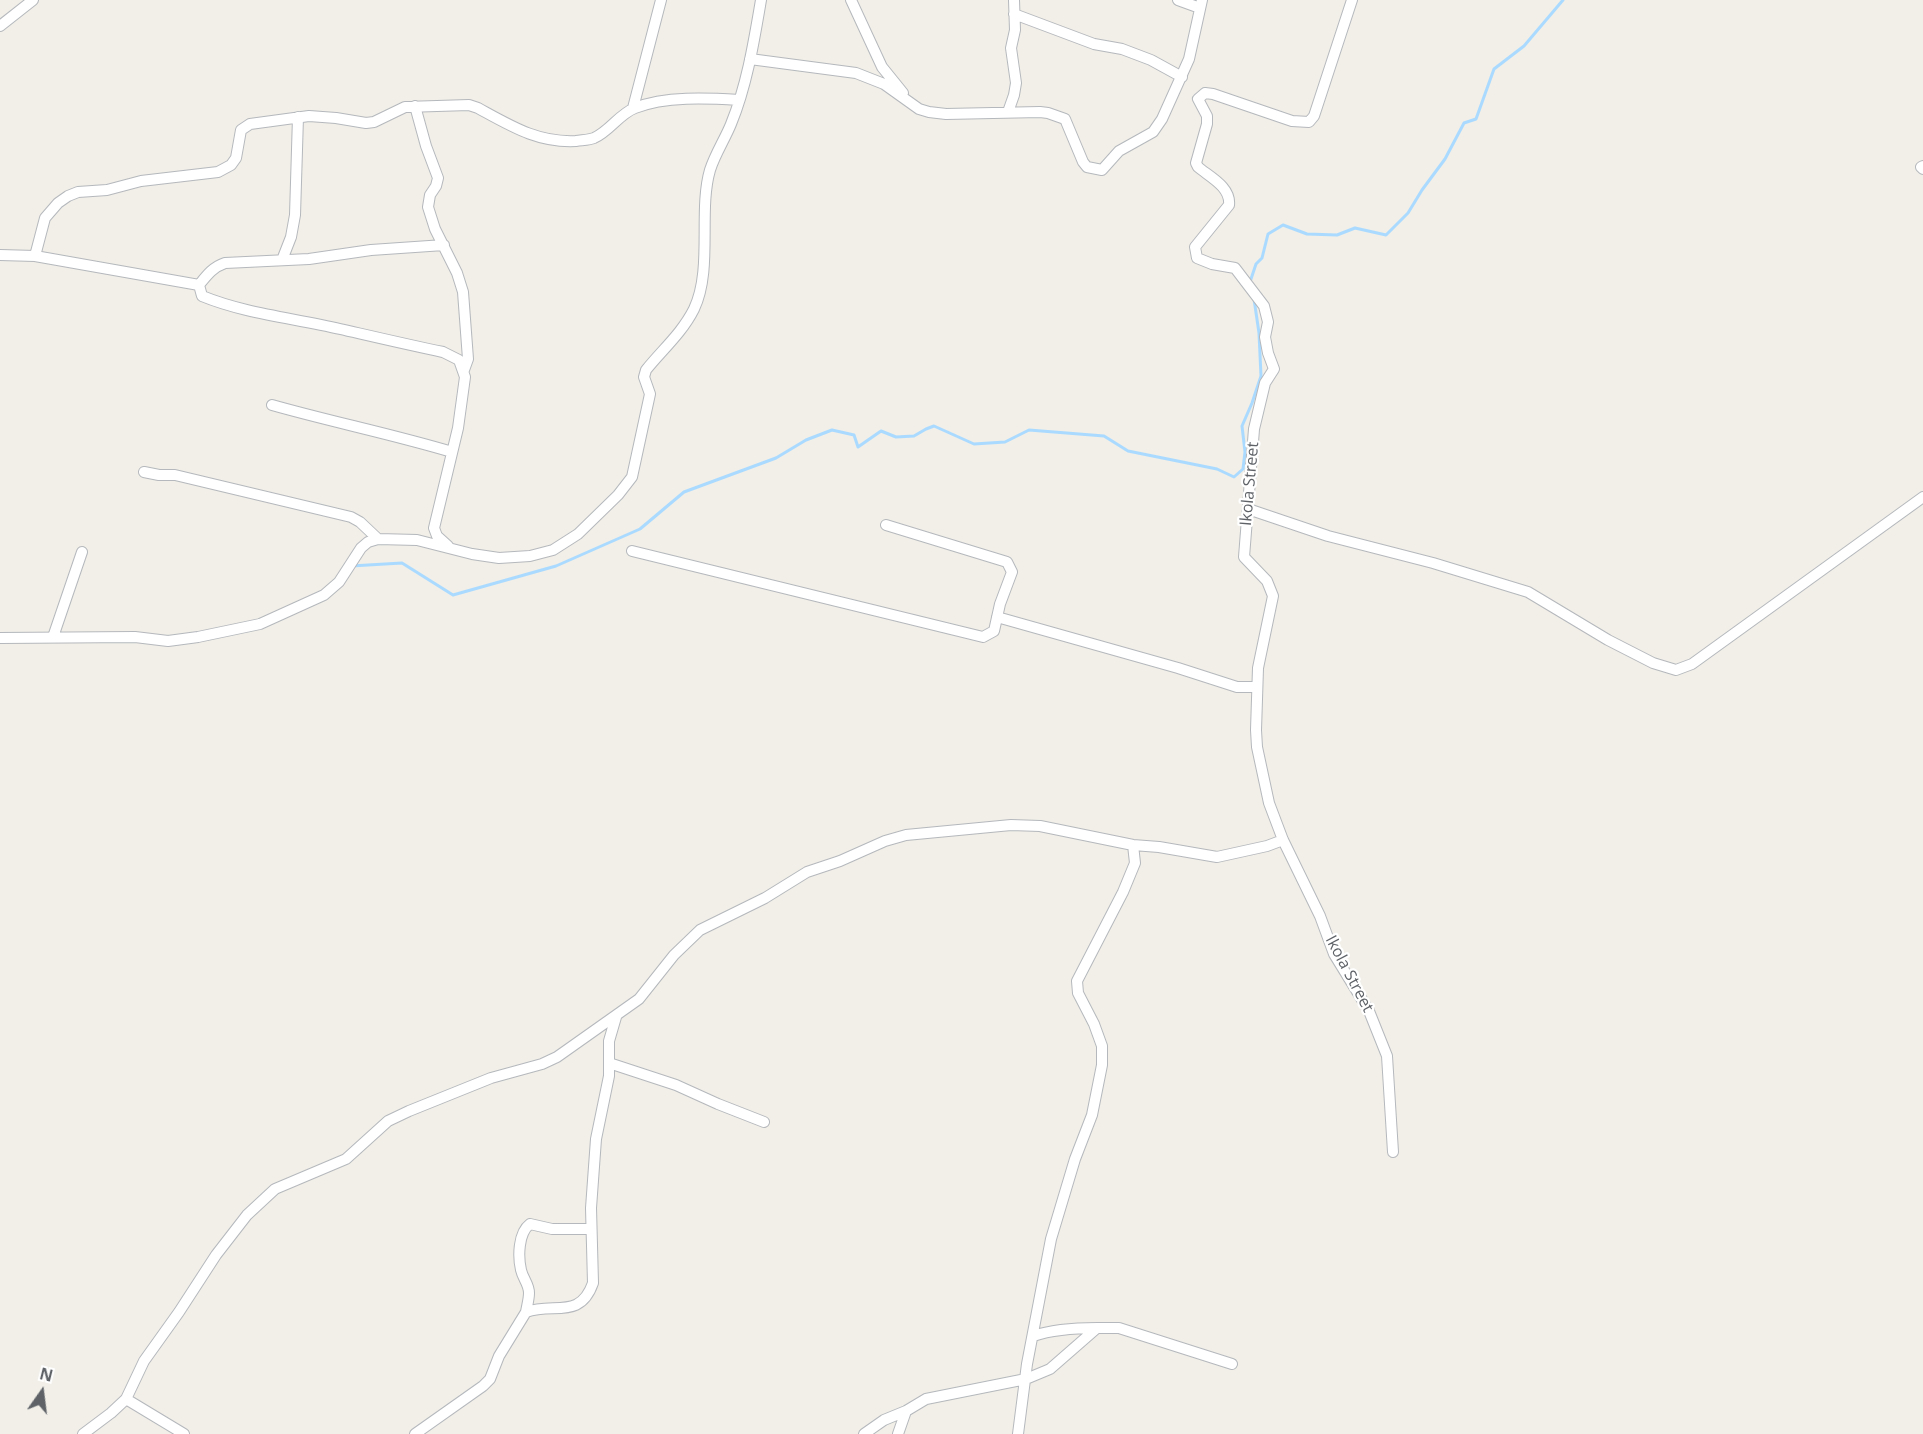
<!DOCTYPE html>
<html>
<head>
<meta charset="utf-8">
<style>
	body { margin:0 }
	#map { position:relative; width:1923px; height:1434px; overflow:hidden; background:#f1efe8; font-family:"Open Sans",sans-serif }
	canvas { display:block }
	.north { position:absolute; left:12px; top:1362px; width:60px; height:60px; -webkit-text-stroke:4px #fff; paint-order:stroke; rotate:14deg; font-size:16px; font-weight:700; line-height:24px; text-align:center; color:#5f6368 }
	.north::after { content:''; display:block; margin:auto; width:21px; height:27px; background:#5f6368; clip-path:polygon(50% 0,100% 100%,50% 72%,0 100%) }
</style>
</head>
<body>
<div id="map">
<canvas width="1923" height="1434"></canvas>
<div class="north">N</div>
</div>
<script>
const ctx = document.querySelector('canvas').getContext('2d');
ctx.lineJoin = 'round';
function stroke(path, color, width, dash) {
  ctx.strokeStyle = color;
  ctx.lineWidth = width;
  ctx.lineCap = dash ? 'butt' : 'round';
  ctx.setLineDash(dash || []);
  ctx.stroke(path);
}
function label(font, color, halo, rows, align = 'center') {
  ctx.font = font + ' "Open Sans",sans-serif';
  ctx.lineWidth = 4.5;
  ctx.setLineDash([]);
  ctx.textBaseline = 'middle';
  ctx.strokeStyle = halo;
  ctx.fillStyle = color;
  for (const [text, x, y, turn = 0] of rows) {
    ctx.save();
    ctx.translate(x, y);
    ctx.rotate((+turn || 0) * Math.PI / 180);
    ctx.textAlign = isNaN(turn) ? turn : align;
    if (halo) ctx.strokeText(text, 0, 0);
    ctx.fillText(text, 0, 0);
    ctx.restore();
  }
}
stroke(new Path2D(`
	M1250,282L1256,264L1262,258L1268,234L1283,225L1307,234L1337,235L1355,228L1386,235L1408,213L1422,190L1445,159L1464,123L1476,119L1494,69L1524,46L1563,0
	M351,566L402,563L453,595L556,566L640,529L684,492L776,458L806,440L832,430L854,435L858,447L881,431L896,437L914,436L926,429L934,426L974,444L1005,442L1029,430L1104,436L1128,451L1217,469L1234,477L1243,469L1245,452L1242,426L1252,403L1261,376L1259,333L1254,299`), '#aadaff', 3);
const street = new Path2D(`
	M851,0L882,67L903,93
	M1178,0L1200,8
	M1352,0L1314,116L1309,122L1292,121L1213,94L1205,93L1198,99L1207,116V124L1196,163L1198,167C1210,177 1231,187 1229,205L1195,247L1197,258L1212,264L1235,268L1264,306L1268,322L1265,337L1268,353L1274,369L1265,383L1254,429L1244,557L1267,581L1273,596L1258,668L1256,730L1257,747L1269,803L1283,840L1320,916L1334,954L1369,1011L1387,1056L1393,1152
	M1014,14L1094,44L1122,49L1151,60L1182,77
	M0,26L33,0
	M750,59L856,73L884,84L919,109L929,112L946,114L1040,112L1048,113L1065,119L1083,162L1087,167L1102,170L1119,151L1153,132L1162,119L1189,59L1202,0
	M415,106L426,146L438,178L436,186L430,195L428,207L435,229L457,273L463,292L468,359L464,370
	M633,108L661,0
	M1008,112L1014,95L1016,83L1011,48L1015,30L1014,0
	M1923,166L1921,167L1923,169
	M0,255L35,256L199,285L202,296C246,314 294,318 340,329C375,337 409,345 443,352L459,360L465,377L458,428L434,528L437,536L448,546
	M35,256L45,218L58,203L68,196L78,192L107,190L141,181L218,172L231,165L236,158L241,130L250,124L309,116L336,118L366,123L374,122L405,107L469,105L478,108C511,126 538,143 576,141C583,140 589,140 594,138C610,131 619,114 635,108C665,96 707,98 739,100
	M282,260L291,237L295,215L298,117
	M199,285C207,275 213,267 225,263L309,259L371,250L444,245
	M272,405C332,422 392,434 452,452
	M144,472L159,475H175L351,517L360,522L378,539
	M1248,509L1328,536L1433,563L1528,592L1608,640L1653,663L1676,670L1692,664L1923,497
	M632,551L983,637L994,631L1000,604L1012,572L1007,562L886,525
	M997,617L1178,668L1237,687H1257
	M53,637L82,552
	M0,638L135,637L168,641L198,637L260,624L324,595L339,582L361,548L368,542L378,539L417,540L472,554L499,558L530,556L553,550L578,534L618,495L632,477L650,394L644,377L646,370C662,350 682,333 694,309C713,269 698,211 710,170C715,154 725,139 731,124C747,85 754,41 761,0
	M609,1063L676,1085L718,1104L764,1122
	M526,1312C527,1306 529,1299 529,1293C529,1284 523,1279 521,1270C518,1257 518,1233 530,1224L552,1229H591
	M1033,1336C1054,1329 1075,1328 1097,1328
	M126,1399L184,1434
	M83,1434L111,1413L126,1399L144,1361L179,1312L216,1255L247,1215L275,1189L346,1159L388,1121L409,1111L491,1078L542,1064L557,1057L639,999L674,955L700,930L765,898L807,872L840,861L885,841L906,835L1011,825L1040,826L1133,845L1159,847L1217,857L1267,846L1283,840
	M415,1434L483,1386L490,1379L499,1356L526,1312C554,1302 580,1320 593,1283L591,1208L596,1139L609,1076V1041L616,1017
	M864,1434L884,1420L906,1411L926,1399L1026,1379L1050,1369L1097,1328H1119L1232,1364
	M898,1434L906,1411
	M1018,1434L1027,1364L1051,1239L1075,1159L1092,1115L1102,1065V1046L1094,1024L1078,993L1077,981L1123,892L1135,863L1133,845`);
stroke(street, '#b5b8bc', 12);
stroke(street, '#fff', 10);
label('16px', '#5f6368', '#fff', [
	["Ikola Street",1250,484,-85],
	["Ikola Street",1349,974,62]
]);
</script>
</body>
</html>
